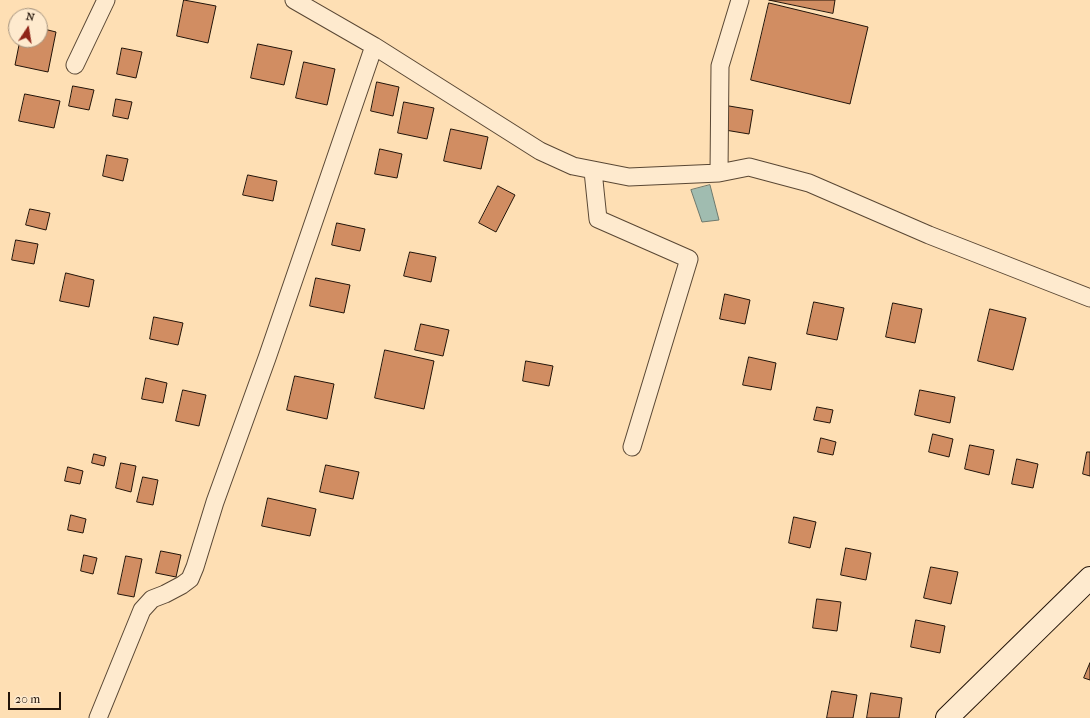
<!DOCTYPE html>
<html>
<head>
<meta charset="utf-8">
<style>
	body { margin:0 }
	#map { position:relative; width:1090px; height:718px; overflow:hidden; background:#fedfb4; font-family:"IM FELL French Canon",serif }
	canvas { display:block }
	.north { position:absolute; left:8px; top:8px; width:40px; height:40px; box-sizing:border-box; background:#feeace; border:1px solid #a6947f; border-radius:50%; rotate:12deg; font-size:11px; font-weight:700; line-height:16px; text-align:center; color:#221409 }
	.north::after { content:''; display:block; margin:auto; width:14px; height:18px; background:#8f2418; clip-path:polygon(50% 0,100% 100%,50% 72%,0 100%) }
	.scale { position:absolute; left:8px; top:692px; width:53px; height:18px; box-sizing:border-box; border:2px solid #221409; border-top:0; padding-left:5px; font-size:12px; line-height:14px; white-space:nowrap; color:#221409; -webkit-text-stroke:3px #feeace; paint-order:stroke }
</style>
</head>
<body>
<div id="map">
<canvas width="1090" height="718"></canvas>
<div class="north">N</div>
<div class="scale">20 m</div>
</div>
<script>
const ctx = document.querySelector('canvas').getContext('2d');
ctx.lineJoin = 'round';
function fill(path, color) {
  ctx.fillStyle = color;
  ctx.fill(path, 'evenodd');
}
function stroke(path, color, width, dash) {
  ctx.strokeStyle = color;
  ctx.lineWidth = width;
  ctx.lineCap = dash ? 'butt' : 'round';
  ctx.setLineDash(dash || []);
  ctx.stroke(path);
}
const water = new Path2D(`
	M710,185L719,220L702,222L691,190Z`);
fill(water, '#a0bcb0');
stroke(water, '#6e796d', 1);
const building = new Path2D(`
	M184,0L216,6L208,43L177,36Z
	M769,0H835L833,13Z
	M769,3L868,27L850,104L751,80Z
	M40,28L56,32L48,72L15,65L20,40H40Z
	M258,44L292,51L284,85L251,78Z
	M122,48L142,52L136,78L117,74Z
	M304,62L335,69L327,105L296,98Z
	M377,82L399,87L393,116L371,111Z
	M73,86L94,90L89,110L69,106Z
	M25,94L60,101L54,128L19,121Z
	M116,99L132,102L128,119L113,116Z
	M404,102L434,108L427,139L398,133Z
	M729,106L753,110L749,134L725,130Z
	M451,129L488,137L481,169L444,161Z
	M380,149L402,154L397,178L375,174Z
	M107,155L128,159L123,181L103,176Z
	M248,175L277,181L273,201L243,195Z
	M498,186L515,195L496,232L479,223Z
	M30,209L50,213L46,230L26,225Z
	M337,223L365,229L360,251L332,245Z
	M16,240L38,244L34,264L12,260Z
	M410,252L436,257L431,282L404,276Z
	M66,273L94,280L89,307L60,301Z
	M316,278L350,285L344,313L310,306Z
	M725,294L750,300L745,324L720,319Z
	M814,302L844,308L837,340L807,334Z
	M893,303L922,309L915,343L886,337Z
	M990,309L1026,318L1013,370L978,361Z
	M154,317L183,323L178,345L150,339Z
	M421,324L449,330L443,356L415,350Z
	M385,350L434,361L424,409L375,398Z
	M749,357L776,363L771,390L743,385Z
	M526,361L553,366L549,386L523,381Z
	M295,376L334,384L327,419L287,410Z
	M146,378L167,383L163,403L142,399Z
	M183,390L206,395L199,426L176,421Z
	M920,390L955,397L950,423L915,415Z
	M817,407L833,410L830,423L814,420Z
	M933,434L953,439L949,457L929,452Z
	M821,438L836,442L833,455L818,452Z
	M970,445L994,450L989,475L965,469Z
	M1087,452H1090V476L1083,474Z
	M94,454L106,457L104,466L92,463Z
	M1017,459L1038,464L1033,488L1012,484Z
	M121,463L136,466L131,492L116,488Z
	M326,465L359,472L353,499L320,492Z
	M68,467L83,471L80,484L65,481Z
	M143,477L158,480L153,505L137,502Z
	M268,498L316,509L310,536L262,526Z
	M71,515L86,519L83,533L68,530Z
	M794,517L816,522L810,548L789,543Z
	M846,548L871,553L866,580L841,575Z
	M161,551L181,555L176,577L156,573Z
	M84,555L97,558L93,574L81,571Z
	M126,556L142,559L134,597L118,594Z
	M931,567L958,572L951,604L924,598Z
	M817,599L841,602L837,631L813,628Z
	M916,620L945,626L940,653L911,647Z
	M1090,663V680L1084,678Z
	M832,691L857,695L853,718H827Z
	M871,693L902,698L899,718H867Z`);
fill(building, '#d18d62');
stroke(building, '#221409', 1);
const street = new Path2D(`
	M294,0L374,46L540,151L573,166L629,177L719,173L749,167L809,183L929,235L1090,298
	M75,65L106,0
	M593,171L598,219L689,259L632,447
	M719,173L720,66L740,0
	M98,718L142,610L152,599L165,594L182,585L190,579L195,567L215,502L267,358L374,46`);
const secondary = new Path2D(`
	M947,718L1090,578`);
stroke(street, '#594734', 19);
stroke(secondary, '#221409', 24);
stroke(street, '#feeace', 17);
stroke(secondary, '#feeace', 22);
</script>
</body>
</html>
